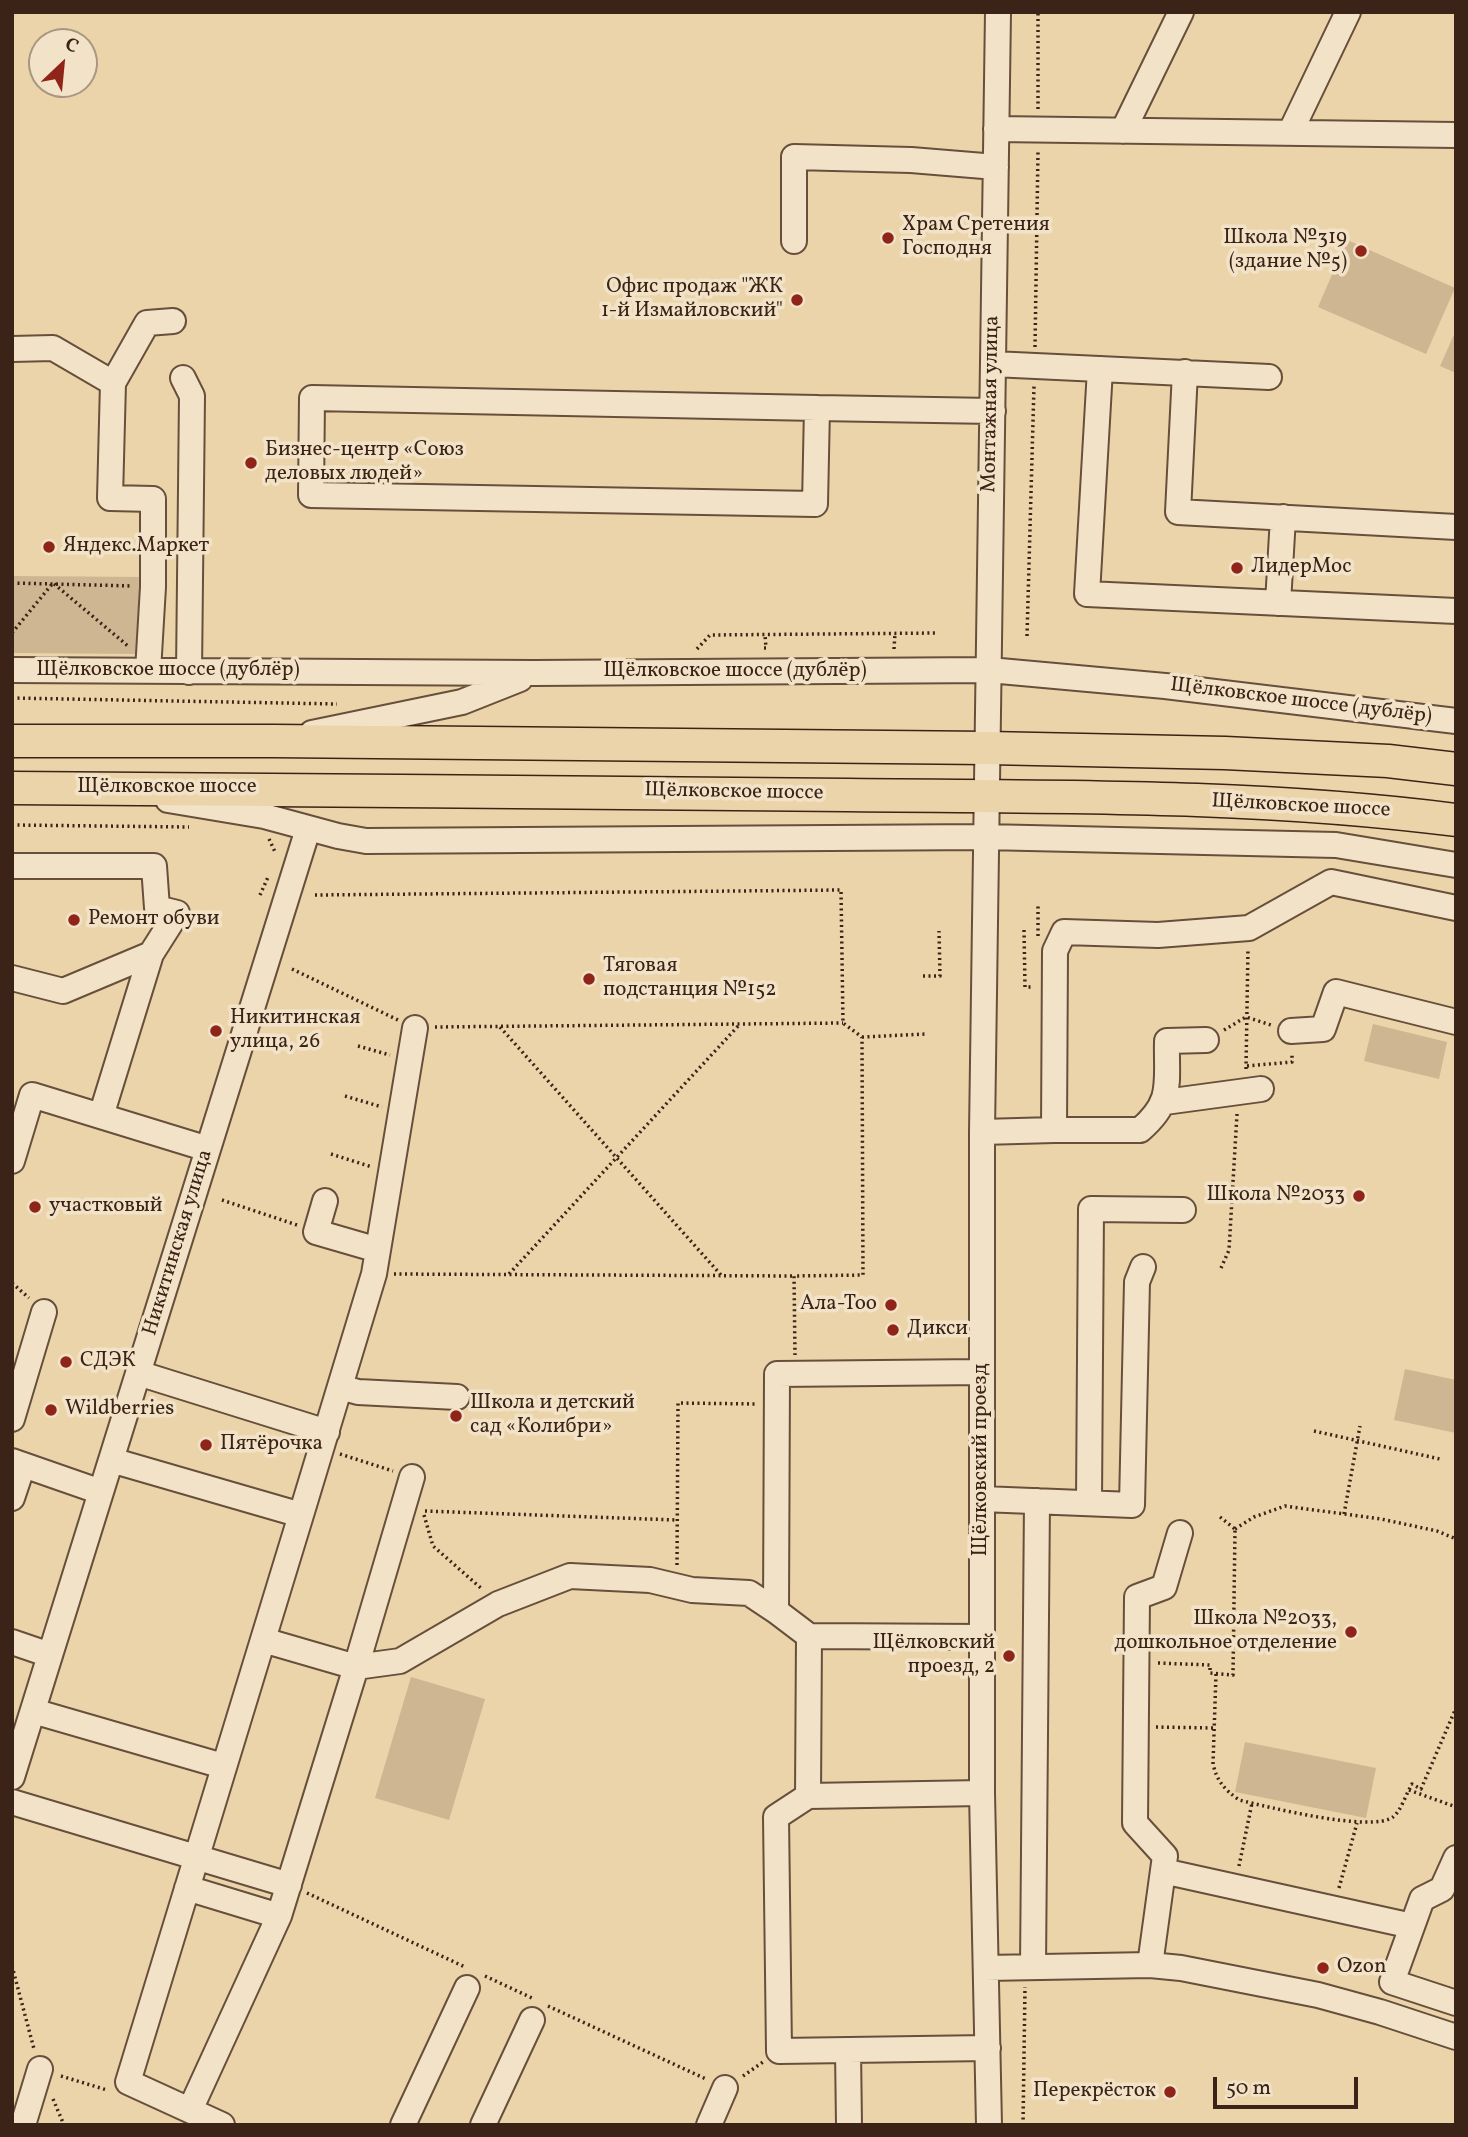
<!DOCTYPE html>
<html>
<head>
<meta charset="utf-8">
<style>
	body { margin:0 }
	#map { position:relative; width:1468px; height:2137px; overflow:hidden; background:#ebd4aa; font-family:Vollkorn,serif }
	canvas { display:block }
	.frame { position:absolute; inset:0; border:14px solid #3b2317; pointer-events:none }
	.north { position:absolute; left:28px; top:28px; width:70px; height:70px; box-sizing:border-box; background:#f2e3c8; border:2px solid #a99681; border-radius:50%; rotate:26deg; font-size:19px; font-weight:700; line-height:28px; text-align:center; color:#3b2317 }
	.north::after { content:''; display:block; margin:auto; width:24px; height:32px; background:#8f2418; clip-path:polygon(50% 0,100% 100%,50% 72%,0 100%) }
	.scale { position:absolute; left:1213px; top:2077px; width:145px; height:32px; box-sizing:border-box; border:4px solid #3b2317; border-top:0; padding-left:9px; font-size:21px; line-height:24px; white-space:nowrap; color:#3b2317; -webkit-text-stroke:5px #f2e3c8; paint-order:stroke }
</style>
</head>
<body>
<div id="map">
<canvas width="1468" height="2137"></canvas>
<div class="frame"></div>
<div class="north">С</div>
<div class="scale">50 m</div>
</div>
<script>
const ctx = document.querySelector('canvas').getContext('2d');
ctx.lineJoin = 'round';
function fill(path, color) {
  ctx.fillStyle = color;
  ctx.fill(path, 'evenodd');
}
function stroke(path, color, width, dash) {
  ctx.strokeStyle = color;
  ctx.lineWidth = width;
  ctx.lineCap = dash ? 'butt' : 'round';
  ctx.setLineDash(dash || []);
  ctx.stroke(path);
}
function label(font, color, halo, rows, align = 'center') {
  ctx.font = font + ' Vollkorn,serif';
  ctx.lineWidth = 7;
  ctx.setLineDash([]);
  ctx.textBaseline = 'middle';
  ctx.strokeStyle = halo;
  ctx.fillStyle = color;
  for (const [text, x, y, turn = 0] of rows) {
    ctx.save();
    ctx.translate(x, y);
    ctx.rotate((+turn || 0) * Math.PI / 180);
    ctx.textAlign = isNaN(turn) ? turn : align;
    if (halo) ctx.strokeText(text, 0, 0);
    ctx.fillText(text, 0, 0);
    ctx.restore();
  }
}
fill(new Path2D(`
	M1347,240L1455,288L1426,354L1318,307Z
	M1456,330V373L1440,366Z
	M12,576L145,577L143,654L12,653Z
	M1373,1024L1447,1042L1439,1079L1364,1061Z
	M1405,1369L1456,1380V1433L1394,1420Z
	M411,1677L485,1699L449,1820L375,1798Z
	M1245,1742L1376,1768L1366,1818L1235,1792Z`), '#cdb691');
const minor = new Path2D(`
	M996,129L1456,135
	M1123,131L1181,12
	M1290,133L1348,12
	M794,241V157L911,160L996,167
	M12,349L53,348L113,383L110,498L153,499V587L148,671
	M993,364L1269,377
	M1100,369L1087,594L1456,611
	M1185,372L1178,512L1456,527
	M183,378L192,396L189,672
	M113,383L147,323L173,321
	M817,408L815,504L311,495L312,398L817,408L993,411
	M1278,603L1283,517
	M12,670L534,673L989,670L1165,686L1456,721
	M312,733L462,702L520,679
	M168,800L264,816L338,836L366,841L985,837L1336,845L1456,865
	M12,866H154L157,908L177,913L151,954L101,1116
	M12,978L63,991L151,954
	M1291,1031L1323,1029L1336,992L1456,1022
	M1165,1102L1261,1089
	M1054,1130H1140C1174,1101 1166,1083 1167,1041L1206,1040
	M982,1132L1054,1130L1055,951L1064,932L1158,935L1249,928L1331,882L1456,908
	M12,1161L32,1095L208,1149
	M325,1201L316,1232L378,1250
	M982,1372L777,1374L776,1611L809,1636L808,1796L776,1817L779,2051L988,2048
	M138,1373L327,1432
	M340,1387L358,1392L457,1397
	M12,1419L44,1312
	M111,1460L301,1515L128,2082L222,2125
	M12,1461L101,1492
	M12,1498L23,1465
	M982,1499L1132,1505L1137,1282L1143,1267
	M1089,1503L1091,1209L1183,1210
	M301,1515L374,1274L415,1028
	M809,1636L982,1637
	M263,1640L356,1667L412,1477
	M12,1642L50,1655
	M33,1711L223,1766
	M12,1777L308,829
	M808,1796L982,1793
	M12,1802L289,1885
	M1456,1858L1442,1889L1422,1899L1392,1982L1456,2003
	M1163,1871L1412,1926
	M187,1888L279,1916
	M1150,1965L1165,1856L1135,1823L1137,1597L1164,1587L1180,1533
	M1033,1967L1037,1501
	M986,1968L1150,1965L1181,1968L1318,1995L1380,2012L1456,2037
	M848,2050L849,2125
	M190,2110L279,1916L356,1667L400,1661L498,1604L570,1576L650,1580L692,1590L749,1593L776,1611
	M23,2125L40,2069
	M403,2125L467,1988
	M483,2125L532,2020
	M709,2125L725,2088
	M989,2125L982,1793V1132L998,12`);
const major = new Path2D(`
	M12,741H274L988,748L1225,753L1388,761L1456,769
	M12,788C290,790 569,792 847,795C1050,797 1255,794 1456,820`);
stroke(minor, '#674f3c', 28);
stroke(major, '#3b2317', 35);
stroke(new Path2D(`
	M1038,109V12
	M1035,347L1038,151
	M12,583L133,586
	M12,633L53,583L128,646
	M1027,636L1034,386
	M764,648H766L765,634
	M697,649L710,635L938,633
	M894,649L895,633
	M12,698L337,704
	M12,825L189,827
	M269,839L276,854
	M260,895L268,877
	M315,895L841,890L843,1023L862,1037L863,1275L794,1276L795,1355
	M1024,930L1025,987H1032
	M1038,936V905
	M292,969L398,1020
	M923,976H940L939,931
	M435,1027L843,1023
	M500,1027L721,1275
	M1224,1030L1246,1017L1271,1025
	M862,1037L926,1034
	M358,1046L390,1055
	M1247,1066L1292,1062V1053
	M1246,1069L1248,948
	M345,1096L382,1107
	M331,1154L372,1167
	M222,1200L297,1225
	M1221,1268L1229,1250L1237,1114
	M394,1274L794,1276
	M509,1274L740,1024
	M12,1283L29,1298
	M1314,1431L1440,1459
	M340,1454L393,1471
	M425,1511L676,1520
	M1344,1514L1360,1426
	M424,1515L433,1546L482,1589
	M1220,1517L1235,1529
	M1235,1529L1254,1517L1285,1506L1381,1519L1437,1531L1456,1539
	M677,1565L678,1403L757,1404
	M1158,1663L1210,1665V1673L1233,1675L1235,1529
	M1216,1674L1213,1764C1217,1781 1224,1789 1239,1800C1268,1807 1372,1833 1393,1817C1401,1811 1406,1794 1412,1784L1421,1789L1456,1708
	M1156,1727L1214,1728
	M1409,1790L1456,1807
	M1239,1866L1252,1803
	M1339,1888L1357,1823
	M307,1893L465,1967
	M12,1966L34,2049
	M485,1976L532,1998
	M548,2006L706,2079
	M61,2076L107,2090
	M743,2076L763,2062
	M53,2099L64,2125
	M1023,2125L1025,1987`), '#3b2317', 3.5, [2, 3.5]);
stroke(minor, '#f2e3c8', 24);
stroke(major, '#ebd4aa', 32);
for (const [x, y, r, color] of [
	[888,238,7,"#8f2418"],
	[1361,251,7,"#8f2418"],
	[797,300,7,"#8f2418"],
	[251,463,7,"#8f2418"],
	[49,547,7,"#8f2418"],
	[1237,568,7,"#8f2418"],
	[74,920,7,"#8f2418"],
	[589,979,7,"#8f2418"],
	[216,1031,7,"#8f2418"],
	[1359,1196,7,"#8f2418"],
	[35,1207,7,"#8f2418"],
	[891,1305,7,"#8f2418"],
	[893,1330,7,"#8f2418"],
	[66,1362,7,"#8f2418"],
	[51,1410,7,"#8f2418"],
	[456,1416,7,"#8f2418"],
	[206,1445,7,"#8f2418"],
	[1351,1632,7,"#8f2418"],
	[1009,1656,7,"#8f2418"],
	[1323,1968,7,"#8f2418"],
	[1170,2092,7,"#8f2418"]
]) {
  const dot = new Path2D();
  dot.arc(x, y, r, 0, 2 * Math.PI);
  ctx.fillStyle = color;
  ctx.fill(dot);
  stroke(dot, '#f2e3c8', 2.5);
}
label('21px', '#3b2317', '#f2e3c8', [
	["Храм Сретения",902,226],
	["Господня",902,250],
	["Школа №319",1347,239,"right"],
	["(здание №5)",1347,263,"right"],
	["Офис продаж \"ЖК",783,288,"right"],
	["1-й Измайловский\"",783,312,"right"],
	["Бизнес-центр «Союз",265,451],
	["деловых людей»",265,475],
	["Яндекс.Маркет",63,547],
	["ЛидерМос",1251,568],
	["Ремонт обуви",88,920],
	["Тяговая",603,967],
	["подстанция №152",603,991],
	["Никитинская",230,1019],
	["улица, 26",230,1043],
	["Школа №2033",1345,1196,"right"],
	["участковый",49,1207],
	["Ала-Тоо",877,1305,"right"],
	["Дикси",907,1330],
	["СДЭК",80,1362],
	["Школа и детский",470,1404],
	["сад «Колибри»",470,1428],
	["Wildberries",65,1410],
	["Пятёрочка",220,1445],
	["Школа №2033,",1337,1620,"right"],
	["дошкольное отделение",1337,1644,"right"],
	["Щёлковский",995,1644,"right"],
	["проезд, 2",995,1668,"right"],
	["Ozon",1337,1968],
	["Перекрёсток",1156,2092,"right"]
], 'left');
label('21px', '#3b2317', '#f2e3c8', [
	["Монтажная улица",992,404,-89],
	["Щёлковское шоссе (дублёр)",168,671],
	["Щёлковское шоссе (дублёр)",735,672],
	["Щёлковское шоссе (дублёр)",1301,702,7],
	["Щёлковское шоссе",167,788],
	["Щёлковское шоссе",734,793,1],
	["Щёлковское шоссе",1301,807,3],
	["Никитинская улица",179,1243,-73],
	["Щёлковский проезд",982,1460,-90]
]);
</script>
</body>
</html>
